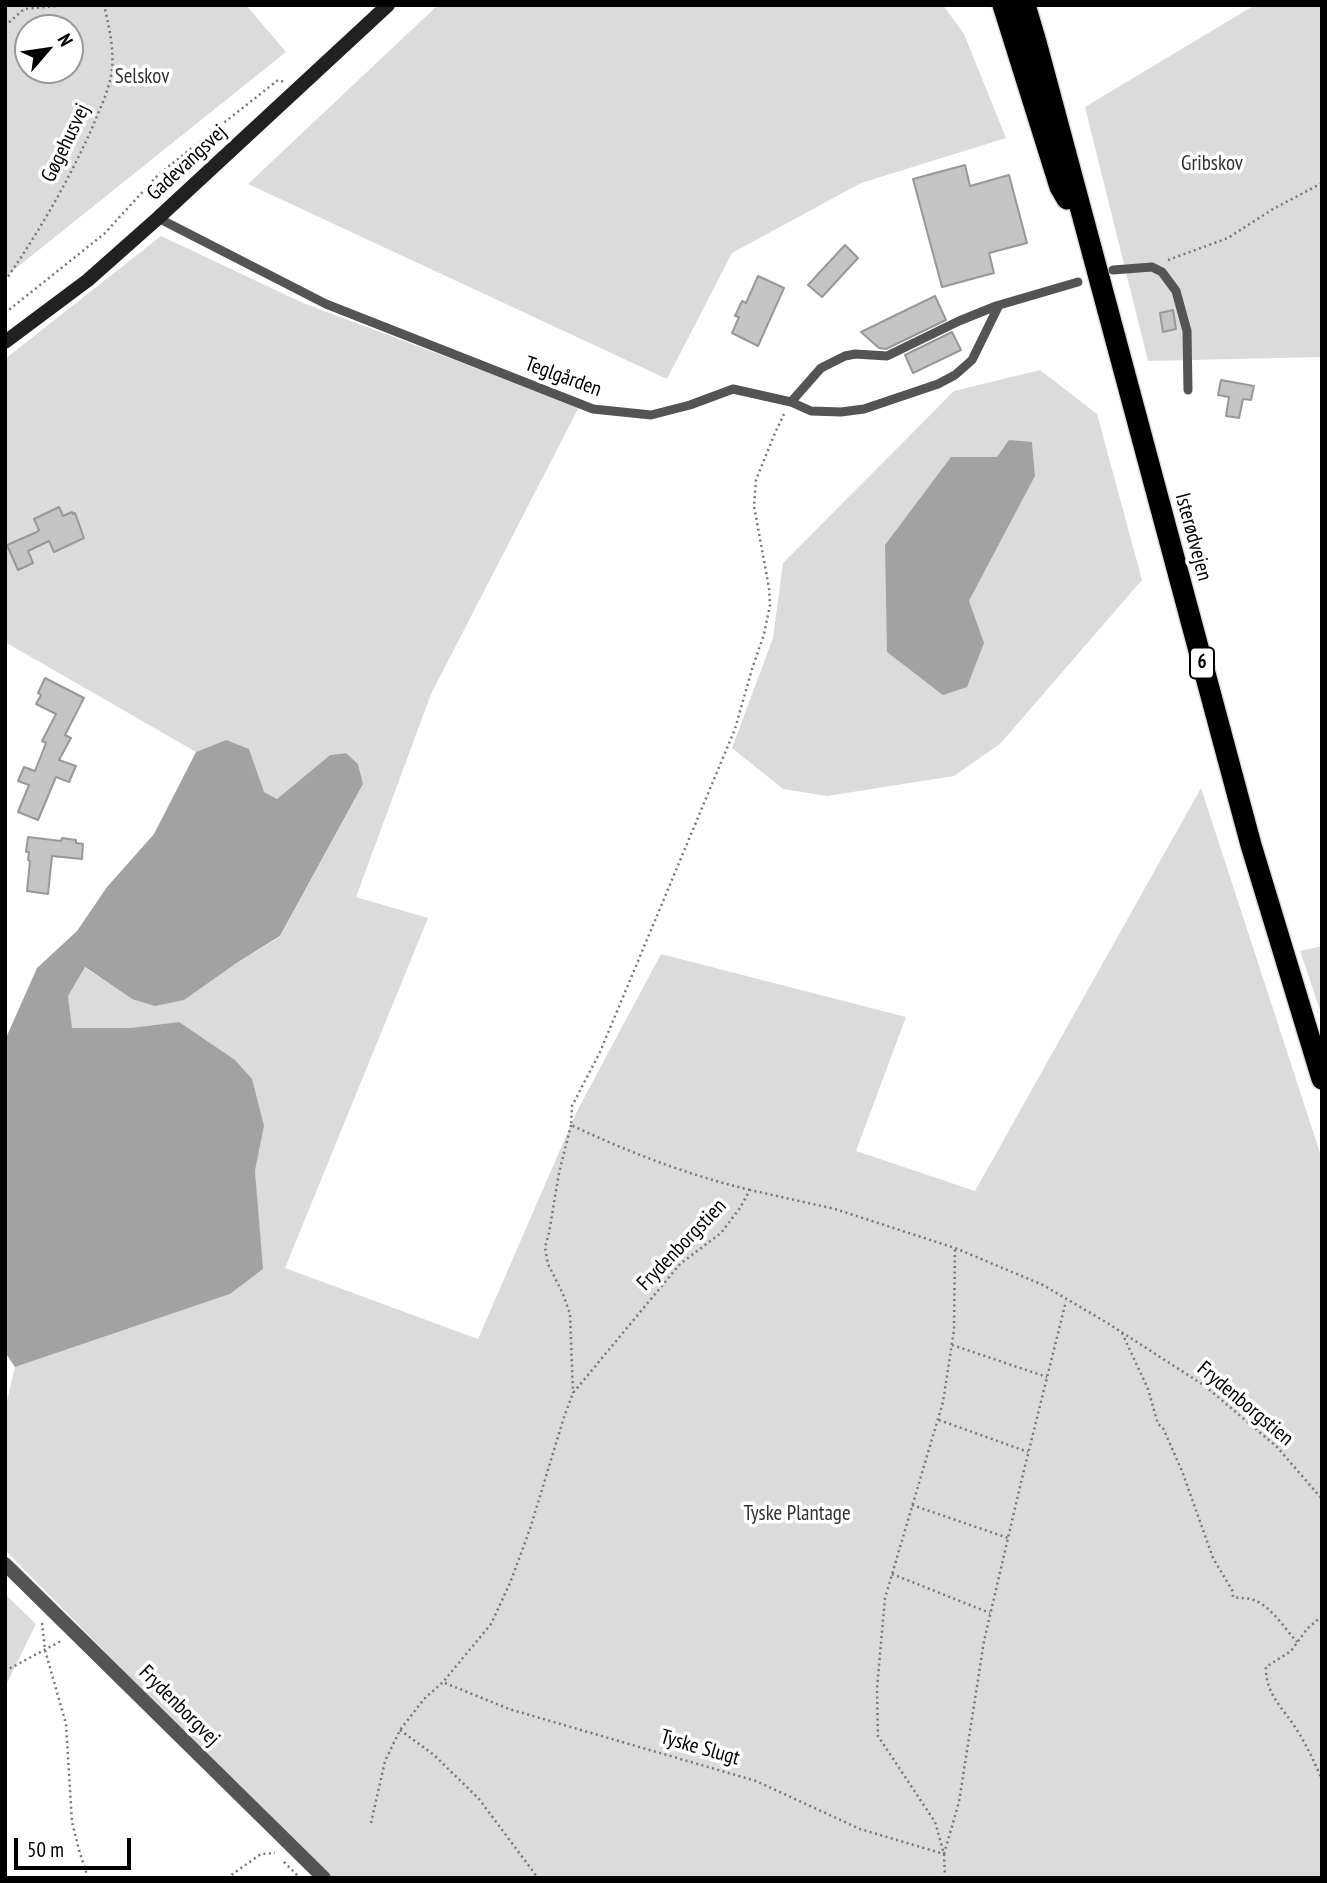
<!DOCTYPE html>
<html>
<head>
<meta charset="utf-8">
<style>
	body { margin:0 }
	#map { position:relative; width:1327px; height:1883px; overflow:hidden; background:#fff; font-family:"PT Sans Narrow",sans-serif }
	canvas { display:block }
	.frame { position:absolute; inset:0; border:7px solid #000; pointer-events:none }
	.north { position:absolute; left:14px; top:14px; width:70px; height:70px; box-sizing:border-box; background:#fff; border:2px solid #999; border-radius:50%; rotate:61deg; font-size:19px; font-weight:700; line-height:28px; text-align:center; color:#000 }
	.north::after { content:''; display:block; margin:auto; width:24px; height:32px; background:#000; clip-path:polygon(50% 0,100% 100%,50% 72%,0 100%) }
	.scale { position:absolute; left:14px; top:1838px; width:117px; height:32px; box-sizing:border-box; border:4px solid #000; border-top:0; padding-left:9px; font-size:21px; line-height:24px; white-space:nowrap; color:#000; -webkit-text-stroke:5px #fff; paint-order:stroke }
</style>
</head>
<body>
<div id="map">
<canvas width="1327" height="1883"></canvas>
<div class="frame"></div>
<div class="north">N</div>
<div class="scale">50 m</div>
</div>
<script>
const ctx = document.querySelector('canvas').getContext('2d');
ctx.lineJoin = 'round';
function fill(path, color) {
  ctx.fillStyle = color;
  ctx.fill(path, 'evenodd');
}
function stroke(path, color, width, dash) {
  ctx.strokeStyle = color;
  ctx.lineWidth = width;
  ctx.lineCap = dash ? 'butt' : 'round';
  ctx.setLineDash(dash || []);
  ctx.stroke(path);
}
function label(font, color, halo, rows, align = 'center') {
  ctx.font = font + ' "PT Sans Narrow",sans-serif';
  ctx.lineWidth = 7;
  ctx.setLineDash([]);
  ctx.textBaseline = 'middle';
  ctx.strokeStyle = halo;
  ctx.fillStyle = color;
  for (const [text, x, y, turn = 0] of rows) {
    ctx.save();
    ctx.translate(x, y);
    ctx.rotate((+turn || 0) * Math.PI / 180);
    ctx.textAlign = isNaN(turn) ? turn : align;
    if (halo) ctx.strokeText(text, 0, 0);
    ctx.fillText(text, 0, 0);
    ctx.restore();
  }
}
fill(new Path2D(`
	M5,5H246L286,52L5,277ZM70,28V70H28V28Z
	M438,5H943L964,34L1006,138L861,183L732,253L667,379L248,184Z
	M1255,5H1322V357L1148,361L1085,107Z
	M161,236L303,303L579,407L431,694L356,897L428,918L285,1268L478,1339L576,1113L661,954L906,1017L856,1151L975,1191L1201,788L1322,1159V1878H327L5,1550V1409L15,1367L230,1294L262,1269L255,1171L264,1126L179,1022L130,1028H71L68,996L84,967L132,999L235,964L280,937L363,784L358,764L346,753L330,755L277,799L264,792L226,740L196,752L5,642V359Z
	M1040,370L1097,414L1142,580L1000,744L954,776L827,796L783,789L732,748L773,638L783,563L954,391ZM1032,442L1035,476L969,601Z
	M1322,946V1016L1300,951Z
	M5,1594L36,1624L5,1687Z`), '#dbdbdb');
fill(new Path2D(`
	M1009,440L1032,442L1035,476L969,601L984,643L967,687L943,695L887,652L885,545L951,457H997Z
	M226,740L249,749L264,792L277,799L330,755L346,753L358,764L363,784L280,936L235,964L184,1000L155,1006L132,999L85,967L68,996L72,1028H130L179,1022L235,1060L252,1079L264,1126L255,1171L263,1269L230,1294L15,1367L5,1352V1040L37,968L77,931L107,887L154,834L196,752Z`), '#a2a2a2');
const building = new Path2D(`
	M965,165L970,186L1009,175L1027,243L989,253L994,273L942,287L913,179Z
	M845,245L858,258L822,297L808,285Z
	M758,276L784,288L758,346L732,333L739,317L735,316L742,301L746,303Z
	M935,296L946,320L886,349L879,348L861,332Z
	M1173,310L1176,329L1163,332L1160,313Z
	M952,332L961,350L913,373L905,355Z
	M1221,380L1254,386L1251,400L1243,399L1239,418L1226,416L1229,397L1218,395Z
	M59,507L63,516L72,512L73,514L75,513L84,538L54,552L49,541L28,551L33,563L18,570L7,545L37,532L39,530L34,519Z
	M45,678L84,698L65,735L71,738L59,760L76,766L69,782L56,777L38,820L18,812L29,785L18,781L24,767L35,771L46,743L42,741L56,714L36,704L41,695L38,693Z
	M28,837L61,841L62,838L76,840V843L83,844L82,859L52,856L48,894L27,891L30,861L28,860L29,852H26Z`);
fill(building, '#c4c4c4');
stroke(building, '#989898', 2);
const highway = new Path2D(`
	M1003,5L1060,187L1067,199
	M1025,5L1036,42L1251,845L1322,1079`);
stroke(highway, '#dbdbdb', 24);
stroke(new Path2D(`
	M5,26L24,9L66,5
	M1168,260L1228,238L1273,209L1322,183
	M5,281C39,232 69,180 93,126C100,108 110,89 112,69C114,48 109,26 104,5
	M5,313L104,234L159,174L278,80L285,82
	M571,1125L559,1173L549,1233L545,1247L548,1264L563,1294L570,1314L573,1393
	M750,1190C688,1175 628,1152 571,1125L572,1106L600,1052L735,729L752,669L764,634L770,605L769,588L754,506L756,480L775,433L784,414
	M1122,1333L1148,1389L1158,1424L1163,1428L1182,1471L1213,1558L1232,1590L1233,1597C1239,1598 1245,1598 1251,1599C1271,1605 1284,1628 1297,1642
	M952,1345L1047,1377
	M939,1420L1028,1452
	M912,1505L1008,1538
	M892,1574L990,1613
	M1322,1616L1307,1629L1291,1651L1266,1667C1265,1694 1284,1709 1297,1730C1307,1746 1315,1763 1322,1780
	M42,1623L45,1650L66,1724L72,1822L79,1850L88,1878
	M5,1671L61,1641
	M445,1683L509,1709L756,1781L860,1829L944,1854
	M400,1730L434,1755L479,1799L538,1878
	M371,1823L385,1761L400,1730L424,1699L443,1682L491,1624L510,1583L530,1529L564,1417L573,1393L680,1264L721,1233L740,1208L750,1190L835,1209L955,1248L1043,1285L1109,1324L1205,1386L1277,1447L1322,1499
	M944,1854L959,1802L984,1641L1022,1478L1066,1301
	M284,1862L300,1878
	M227,1878L261,1854L275,1853
	M945,1878L944,1854L935,1822L878,1736L877,1688L885,1598L943,1402L954,1330L955,1248`), '#767676', 2.5, [2, 3.5]);
stroke(new Path2D(`
	M158,218L326,304L593,409L651,415L690,405L733,389L791,402L821,368L845,356L855,354L887,356L959,321L996,306L1078,282
	M1113,270L1152,267L1162,272L1176,291L1187,331L1188,390
	M791,402L811,411L841,412L864,409L938,384L955,375L972,360L999,305`), '#545454', 9);
stroke(new Path2D(`
	M5,1564L324,1878`), '#545454', 14);
stroke(new Path2D(`
	M5,342L88,280L158,218L388,5`), '#212121', 14);
stroke(highway, '#000', 21);
for (const [x, y, w] of [
	[1202,663,24]
]) {
  const box = new Path2D();
  box.roundRect(x - w / 2, y - 15.5, w, 31, 5);
  ctx.fillStyle = '#fff';
  ctx.fill(box);
  stroke(box, '#000', 2);
}
label('bold 19px', '#000', null, [
	["6",1202,663]
]);
label('21px', '#323232', '#fff', [
	["Selskov",142,77],
	["Gribskov",1212,164],
	["Tyske Plantage",797,1514]
]);
label('21px', '#000', '#fff', [
	["Gøgehusvej",66,143,-64],
	["Gadevangsvej",187,163,-43],
	["Teglgården",563,377,20],
	["Isterødvejen",1193,537,75],
	["Frydenborgstien",682,1245,-46],
	["Frydenborgstien",1245,1404,40],
	["Frydenborgvej",179,1706,45],
	["Tyske Slugt",700,1748,16]
]);
</script>
</body>
</html>
